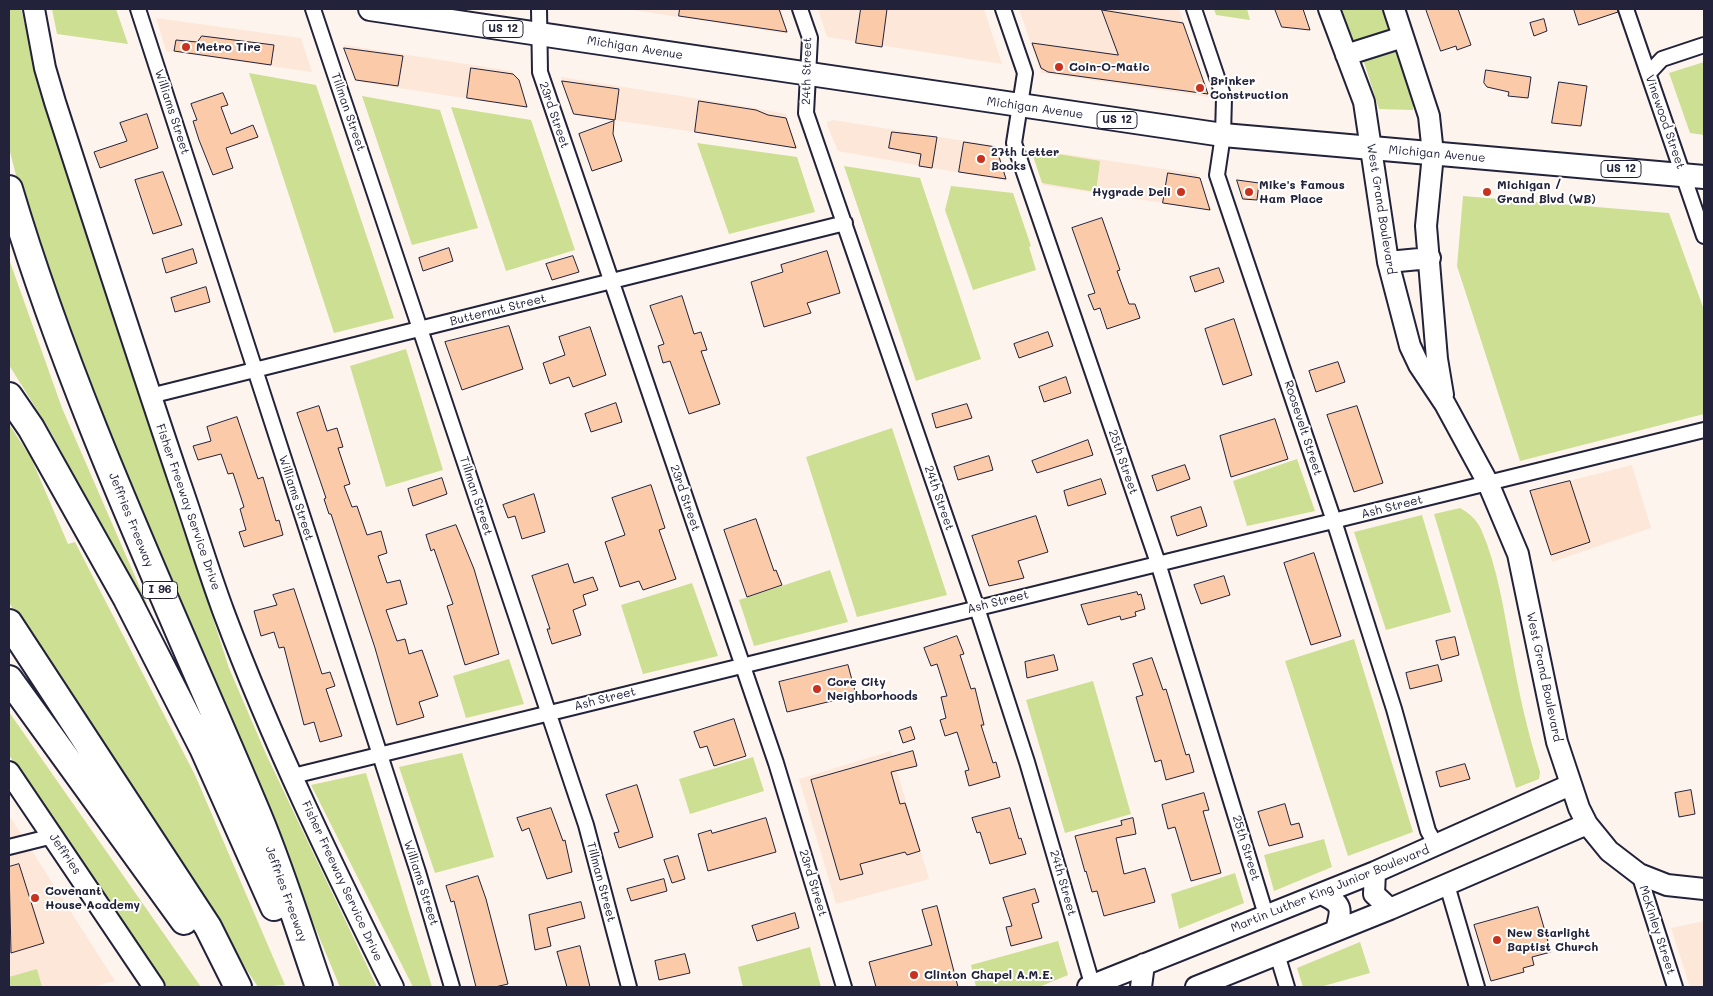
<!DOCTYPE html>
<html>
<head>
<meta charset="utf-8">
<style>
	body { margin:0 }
	#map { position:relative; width:1713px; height:996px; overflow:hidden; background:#fef4ee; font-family:Mali,sans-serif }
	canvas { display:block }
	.frame { position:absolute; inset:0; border:10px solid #22223b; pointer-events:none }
</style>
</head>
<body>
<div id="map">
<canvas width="1713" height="996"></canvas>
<div class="frame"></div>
</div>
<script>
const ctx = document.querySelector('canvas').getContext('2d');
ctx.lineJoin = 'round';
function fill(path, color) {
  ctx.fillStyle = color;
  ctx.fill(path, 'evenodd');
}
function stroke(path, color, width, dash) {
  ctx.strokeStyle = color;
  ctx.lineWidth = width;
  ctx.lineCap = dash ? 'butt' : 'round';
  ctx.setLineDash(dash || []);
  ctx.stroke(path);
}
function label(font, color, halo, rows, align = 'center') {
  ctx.font = font + ' Mali,sans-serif';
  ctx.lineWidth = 4;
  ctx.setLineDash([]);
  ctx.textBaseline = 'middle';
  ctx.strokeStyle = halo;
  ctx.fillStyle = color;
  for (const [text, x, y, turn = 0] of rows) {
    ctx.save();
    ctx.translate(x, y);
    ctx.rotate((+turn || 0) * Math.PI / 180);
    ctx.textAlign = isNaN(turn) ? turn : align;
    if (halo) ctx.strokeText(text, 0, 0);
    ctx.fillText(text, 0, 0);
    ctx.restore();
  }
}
fill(new Path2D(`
	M627,9H781L788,34Z
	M818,9H984L1002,64L827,37Z
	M1019,9H1179L1210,97L1041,73Z
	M156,18L301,38L312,72L166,51Z
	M344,45L512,71L528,108L354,81Z
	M561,77L750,107L786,114L797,147L572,114Z
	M833,120L996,146L1007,181L838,151L827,125V122Z
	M1032,149L1197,174L1211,210L1043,185Z
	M1632,465L1651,528L1552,562L1529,491Z
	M891,751L929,879L836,904L799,779Z
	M9,815L115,981L92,987H9Z
	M1704,921V987H1690L1671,928Z`), '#fde7d9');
fill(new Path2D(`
	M9,9H21L36,69L229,668L266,754L377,987H340L90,390L18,183L9,148Z
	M52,9H116L128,44L57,34Z
	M1214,9H1247L1250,20L1216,15Z
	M1337,9H1384L1389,30L1351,43Z
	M1396,48L1413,100V110L1379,109L1363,59Z
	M1704,62V135L1690,133L1669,73Z
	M249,73L316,85L394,318L334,333Z
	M362,96L440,110L478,228L412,245Z
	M451,107L531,120L575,250L506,271Z
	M697,143L797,157L815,212L729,234Z
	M1034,150L1100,161L1096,192L1042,183L1032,153Z
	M844,166L920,178L981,359L916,381Z
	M951,186L1013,193L1031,246L1029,247L1036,270L973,290L945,210Z
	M1463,196L1669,213L1704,310V414L1520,461L1457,266Z
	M9,259L62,408L147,604L142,606L52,434L9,365Z
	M406,349L443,470L386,487L350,366Z
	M9,424L31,458L68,544L75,542L195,775L285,985L258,987L37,651L9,602Z
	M892,428L947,595L857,617L806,457Z
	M1297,459L1315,511L1247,526L1233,481Z
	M1460,508C1469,513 1476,519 1481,529C1498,568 1504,612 1512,654C1519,694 1528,733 1540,772L1539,779L1516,788L1434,514Z
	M1422,515L1451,612L1386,630L1354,532Z
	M830,570L848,622L754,646L739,600Z
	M692,583L718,656L643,674L621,605Z
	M1354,639L1413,832L1348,856L1285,661Z
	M509,659L524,704L466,718L453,676Z
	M1093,681L1131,814L1065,833L1026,700Z
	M9,712L201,987H158L9,755Z
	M462,753L494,857L435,873L399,767Z
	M753,757L764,791L690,814L679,779Z
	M366,773L432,987H413L311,785Z
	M1324,839L1332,867L1274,891L1264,855Z
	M1235,873L1244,903L1179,929L1171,894Z
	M1058,941L1068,975L1039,987H976L971,965Z
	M1360,942L1370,973L1320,987H1303L1297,968Z
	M810,947L821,987H743L738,967Z
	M37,969L42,987H9V977Z`), '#cddf93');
const building = new Path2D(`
	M680,9H779L787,32L679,16Z
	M861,9H887L882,47L856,43Z
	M1275,9H1303L1310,30L1282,27Z
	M1426,9H1458L1471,45L1457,50L1456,46L1441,51Z
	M1574,9H1617L1618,12L1579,25Z
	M1102,10L1183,23L1208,94L1048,72L1041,68L1032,43L1118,55Z
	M1544,19L1547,31L1534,36L1530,23Z
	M202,36L274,45L271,65L174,51L176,40L197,42Z
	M344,48L403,56L398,86L356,80Z
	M471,68L513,74L519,80L527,107L467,98Z
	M1486,70L1531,77L1528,98L1508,96L1509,92L1487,87L1484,83Z
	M562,81L619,89L615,120L574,114Z
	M1559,82L1587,86L1581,126L1552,123Z
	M223,93L228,105L221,107L231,134L253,125L258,137L226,148L233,168L213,175L199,140L193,121L197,120L191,104Z
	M699,101L756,110L768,115L786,118L796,148L695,132Z
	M147,114L158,148L100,168L94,152L127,141L120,123Z
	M614,121L613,134L622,161L592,171L579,134Z
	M892,132L937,137L932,168L919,166L921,154L889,148Z
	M964,142L996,147L1006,179L959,172Z
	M163,172L182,225L153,234L135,180Z
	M1168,173L1200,178L1210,210L1163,203Z
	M1237,180L1259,183L1257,200L1243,199Z
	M1102,218L1120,270L1117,271L1129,304H1135L1140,318L1107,329L1100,308L1094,310L1088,295L1095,293L1072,228Z
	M449,248L453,261L423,271L419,258Z
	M193,249L197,263L166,273L162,259Z
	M827,251L840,293L807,303L811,313L764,327L751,282L783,272L781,265Z
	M573,256L579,272L552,280L546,264Z
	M1219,268L1224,282L1195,292L1190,277Z
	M206,287L210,302L175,312L171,298Z
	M682,296L694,334L701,332L707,350L701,351L720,404L689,414L670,361L663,363L658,346L664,344L650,306Z
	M1234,319L1252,375L1223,385L1205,329Z
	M509,326L523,369L462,390L445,342Z
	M590,327L606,375L573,387L569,377L550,384L543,363L565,355L559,337Z
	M1048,332L1053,346L1019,358L1014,344Z
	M1338,362L1345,382L1316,392L1309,371Z
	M1066,377L1071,393L1044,402L1039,387Z
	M616,403L622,422L591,432L585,414Z
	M967,404L972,418L936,428L932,414Z
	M319,406L327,431L337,428L343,447L338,448L350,484L344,486L352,507L357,506L367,535L381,531L387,553L378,556L387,583L400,580L407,604L386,610L397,641L405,639L409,654L422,650L438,696L419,702L424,717L397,725L375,648L331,514H329L324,499L326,498L297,413Z
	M1357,406L1383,483L1354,492L1327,415Z
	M237,417L258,479L263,477L276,521L279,520L283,535L244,547L239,532L246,530L240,509L244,507L233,473L228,474L221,454L198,460L193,446L211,441L207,427Z
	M1275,419L1288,459L1231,477L1220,436Z
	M1088,440L1093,455L1037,473L1032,461Z
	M989,456L993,470L958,480L954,467Z
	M1185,465L1190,479L1157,491L1152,476Z
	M442,478L447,494L413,506L408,489Z
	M1101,479L1106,494L1068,506L1064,491Z
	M1570,481L1590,542L1551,555L1530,491Z
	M651,485L665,528L659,530L676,579L643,590L639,581L620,587L605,542L625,535L612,498Z
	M534,494L545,532L522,539L515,516L508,518L503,505Z
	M1201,507L1207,526L1177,536L1171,517Z
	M1036,516L1048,552L1018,561L1024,578L989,586L972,536Z
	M756,519L774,571L776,570L782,585L747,597L724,530Z
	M456,525L474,569L499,654L465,665L447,606L453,604L434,549L431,551L426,535Z
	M1314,553L1341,636L1311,645L1284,563Z
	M568,564L574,583L593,577L598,590L583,595L586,605L573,610L581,635L552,644L547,629H550L532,576Z
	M1224,576L1230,595L1201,604L1194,585Z
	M294,589L322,674L330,672L335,686L326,689L342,736L320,742L314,722L304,725L284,647L279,648L274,632L261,636L254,611L277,605L273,595Z
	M1137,592L1138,595L1141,594L1145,609L1135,612L1136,616L1121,620L1120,616L1088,625L1081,605Z
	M957,636L964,654L960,655L971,689L975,688L984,725H981L993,763L996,762L1000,777L969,786L965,771L969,770L957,732L945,736L940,720L946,718L941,697L947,696L937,664L931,666L924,648Z
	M1455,637L1459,655L1441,660L1436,641Z
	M1054,655L1058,670L1027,678L1025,662Z
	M1152,658L1163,690L1166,689L1186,755L1189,754L1194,772L1166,780L1161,760L1155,762L1136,697L1143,695L1133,664Z
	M848,665L856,695L787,712L779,682Z
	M1438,665L1442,681L1410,689L1406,673Z
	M734,719L746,756L714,766L707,746L700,748L694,732Z
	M911,727L915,739L903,743L899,731Z
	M913,751L917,766L891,772L900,804L905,803L920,851L907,855L905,852L860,864L863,874L840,880L811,780Z
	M1465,764L1470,779L1440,787L1436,772Z
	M637,785L653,837L619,848L614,833L619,832L606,795Z
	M1691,790L1695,814L1679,817L1675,793Z
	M1204,793L1209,810L1203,811L1221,873L1191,881L1175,827L1168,829L1162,805Z
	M1285,804L1291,825L1299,823L1303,837L1269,846L1258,812Z
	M551,808L563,841L565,840L572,872L547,879L529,828L522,831L517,818Z
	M1010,808L1019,839L1021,838L1026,854L990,864L980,832L977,833L972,818Z
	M766,818L776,852L708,871L698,834L711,830L712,833Z
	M1133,818L1136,834L1116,838L1124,874L1145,868L1155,902L1104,916L1097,891L1092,892L1086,871L1085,872L1075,836L1122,825L1121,821Z
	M678,856L685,879L672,883L664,860Z
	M19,864L44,943L11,953L9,867Z
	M478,876L486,899L508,984L495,987H476L454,901L451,902L446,886Z
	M664,879L667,891L631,901L627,889Z
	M1035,889L1039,902L1032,904L1042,938L1011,946L1006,927L1012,926L1003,898Z
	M581,902L585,918L547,928L551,946L535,950L529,915Z
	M937,906L958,987H876L869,962L932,945L922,910Z
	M1538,907L1551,952L1532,957L1534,965L1523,968L1524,972L1491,981L1474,925Z
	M795,913L799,928L757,941L752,926Z
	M580,946L590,987H567L557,952Z
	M685,954L690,973L659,980L655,961Z`);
fill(building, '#facaa9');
stroke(building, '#22223b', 1);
const street = new Path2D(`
	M138,9L418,872L452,987
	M313,9L586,825L629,987
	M539,9L540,72L776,763L844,987
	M800,9L810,38L806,113L977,608L1027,762L1093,987
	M1003,9L1025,73L1014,143L1158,563L1266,915
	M1194,9L1224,98L1223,135L1217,175L1334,521L1394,709L1428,831L1436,845
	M1626,9L1704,236
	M1649,73L1662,59L1704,45
	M150,396L845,223
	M293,776L1704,430
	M9,847L53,836
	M1639,874L1675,987
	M1447,885L1477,987
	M1277,954L1287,987`);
const secondary = new Path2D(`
	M34,9L45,68L55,102C96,229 137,356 180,483C195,526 208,570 224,613C272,741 332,865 393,987
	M1329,9L1364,102L1388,262L1410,346L1419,365L1445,404L1488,483L1518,554L1557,742L1579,808L1587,824L1609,851L1639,874L1667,885L1704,889
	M1394,9L1429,116L1433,154L1426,226L1437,359L1443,395
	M1346,55L1403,37
	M1388,262L1430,258
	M9,772L154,987
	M1375,872L1374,894L1390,909
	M1321,894C1343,904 1342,908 1336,930
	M1088,987L1375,872L1570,785
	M1141,987L1144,964
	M1196,987L1390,909L1587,824`);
const primary = new Path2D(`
	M370,9L1223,135L1704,177`);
const highway = new Path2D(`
	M9,189C73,404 170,606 257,813C281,870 299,929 319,987
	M9,396L31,428L127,599L203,748L274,907
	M9,623L208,927L238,987
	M9,679L184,921`);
stroke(street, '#22223b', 18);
stroke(secondary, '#22223b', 24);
stroke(primary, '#22223b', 26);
stroke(highway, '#22223b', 30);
stroke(street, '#fff', 14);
stroke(secondary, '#fff', 20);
stroke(primary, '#fff', 22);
stroke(highway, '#fff', 26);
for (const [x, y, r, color] of [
	[186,47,5,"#c8321e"],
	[1059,67,5,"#c8321e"],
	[1200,88,5,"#c8321e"],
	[981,159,5,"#c8321e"],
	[1181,192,5,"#c8321e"],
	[1249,192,5,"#c8321e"],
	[1487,192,5,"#c8321e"],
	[817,689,5,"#c8321e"],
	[35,898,5,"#c8321e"],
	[1497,940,5,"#c8321e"],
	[914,975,5,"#c8321e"]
]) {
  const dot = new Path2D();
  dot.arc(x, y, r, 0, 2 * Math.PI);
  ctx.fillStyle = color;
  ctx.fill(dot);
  stroke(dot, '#fff', 2);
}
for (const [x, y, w] of [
	[503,29,40],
	[1117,120,40],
	[1621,169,40],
	[160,590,35]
]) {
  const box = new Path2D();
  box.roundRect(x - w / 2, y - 8.5, w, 17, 4);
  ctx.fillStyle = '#fff';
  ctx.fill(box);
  stroke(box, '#22223b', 1);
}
label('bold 11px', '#22223b', null, [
	["US 12",503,29],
	["US 12",1117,120],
	["US 12",1621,169],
	["I 96",160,590]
]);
label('bold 12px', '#22223b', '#fff', [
	["Metro Tire",196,47],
	["Coin-O-Matic",1069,67],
	["Brinker",1210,81],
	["Construction",1210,95],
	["27th Letter",991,152],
	["Books",991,166],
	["Mike's Famous",1259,185],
	["Ham Place",1259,199],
	["Michigan /",1497,185],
	["Grand Blvd (WB)",1497,199],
	["Hygrade Deli",1171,192,"right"],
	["Core City",827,682],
	["Neighborhoods",827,696],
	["Covenant",45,891],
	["House Academy",45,905],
	["New Starlight",1507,933],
	["Baptist Church",1507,947],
	["Clinton Chapel A.M.E.",924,975]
], 'left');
label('12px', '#22223b', '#fff', [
	["Michigan Avenue",635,48,9],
	["24th Street",807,71,-89],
	["Michigan Avenue",1035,108,8],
	["Williams Street",172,112,72],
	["Tillman Street",348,112,71],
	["23rd Street",554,115,71],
	["Vinewood Street",1665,122,71],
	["Michigan Avenue",1437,154,5],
	["West Grand Boulevard",1381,209,81],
	["Butternut Street",498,310,-14],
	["Roosevelt Street",1303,428,72],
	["25th Street",1123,462,71],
	["Tillman Street",476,496,72],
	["Williams Street",296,498,72],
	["23rd Street",685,498,71],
	["24th Street",939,498,71],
	["Fisher Freeway Service Drive",188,507,71],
	["Ash Street",1392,507,-14],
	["Jeffries Freeway",131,520,68],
	["Ash Street",998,602,-14],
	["West Grand Boulevard",1544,677,78],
	["Ash Street",605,699,-14],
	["25th Street",1246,848,73],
	["Jeffries",65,854,56],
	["Fisher Freeway Service Drive",342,881,65],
	["Tillman Street",601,882,75],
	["Williams Street",421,883,72],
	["23rd Street",813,883,73],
	["24th Street",1063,883,74],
	["Martin Luther King Junior Boulevard",1330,889,-22],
	["Jeffries Freeway",286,894,70],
	["McKinley Street",1657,930,72]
]);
</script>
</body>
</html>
